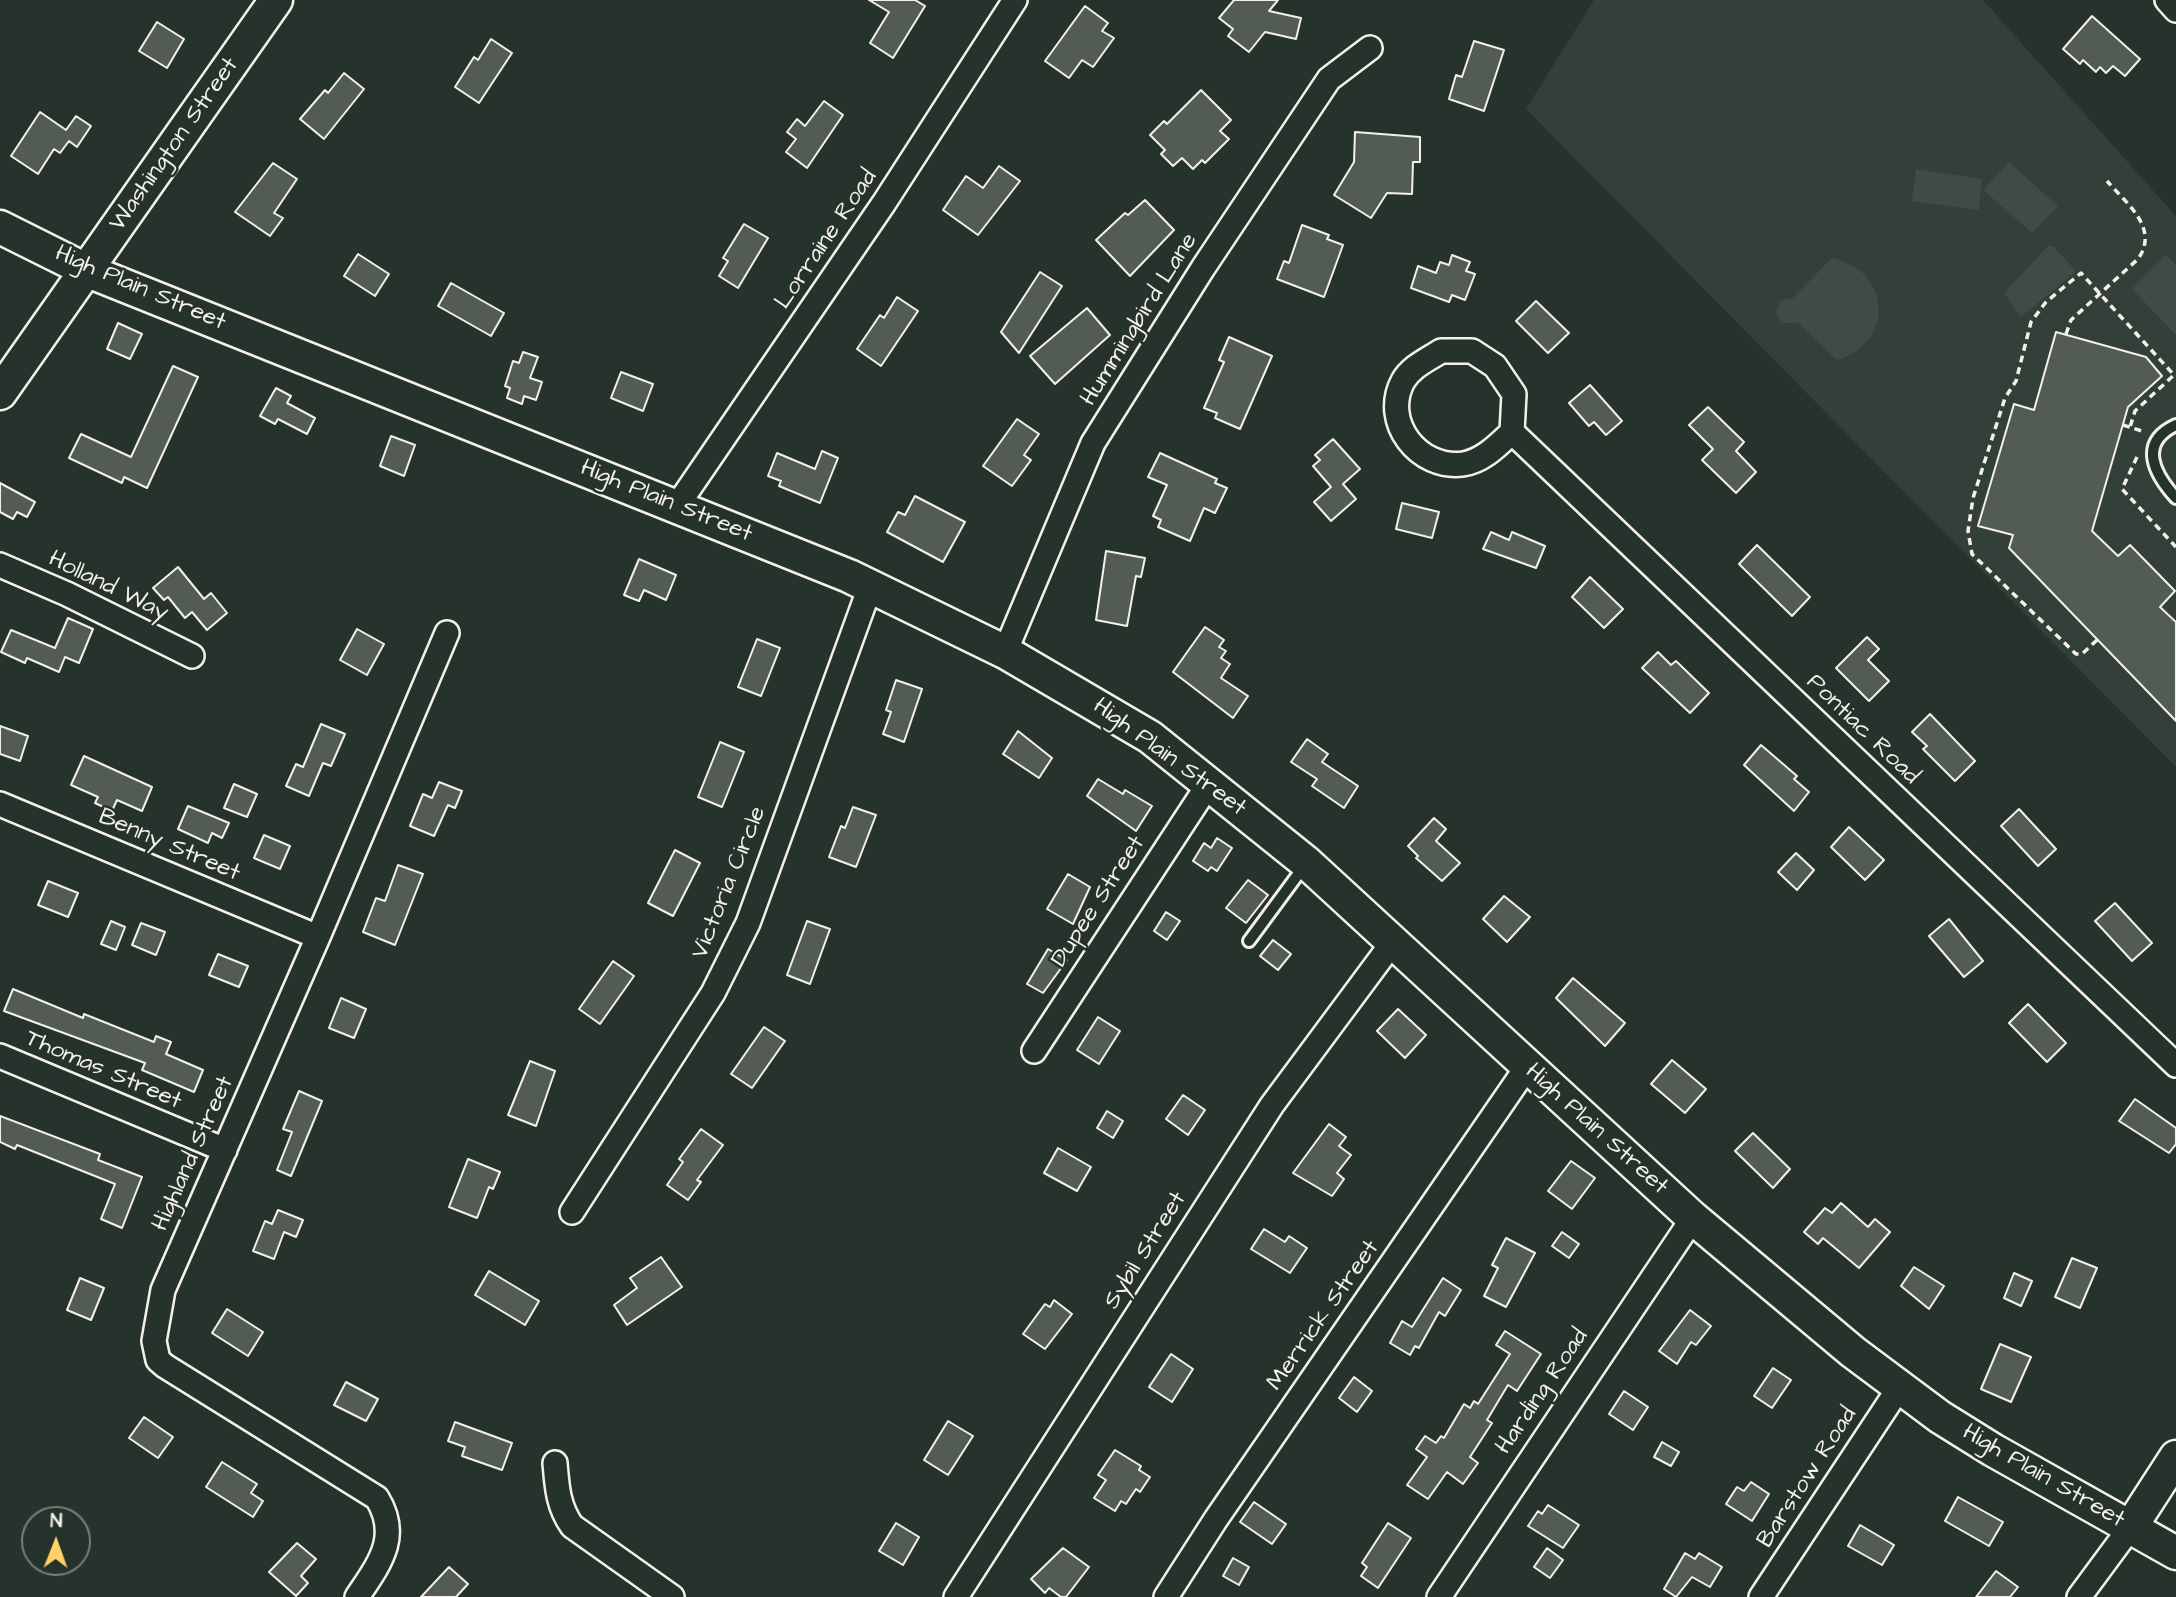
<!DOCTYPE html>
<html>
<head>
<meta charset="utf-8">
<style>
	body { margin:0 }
	#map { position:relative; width:2176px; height:1597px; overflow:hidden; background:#26332d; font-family:"Architects Daughter",sans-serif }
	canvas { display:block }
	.north { position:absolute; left:21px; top:1506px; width:70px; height:70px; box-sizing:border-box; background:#26332d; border:2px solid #787f78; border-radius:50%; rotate:1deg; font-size:19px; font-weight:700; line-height:28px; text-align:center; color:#f4f1e8 }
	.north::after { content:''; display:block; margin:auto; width:24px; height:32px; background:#ffd166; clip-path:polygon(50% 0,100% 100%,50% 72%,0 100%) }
</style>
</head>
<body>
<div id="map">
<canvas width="2176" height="1597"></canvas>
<div class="north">N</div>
</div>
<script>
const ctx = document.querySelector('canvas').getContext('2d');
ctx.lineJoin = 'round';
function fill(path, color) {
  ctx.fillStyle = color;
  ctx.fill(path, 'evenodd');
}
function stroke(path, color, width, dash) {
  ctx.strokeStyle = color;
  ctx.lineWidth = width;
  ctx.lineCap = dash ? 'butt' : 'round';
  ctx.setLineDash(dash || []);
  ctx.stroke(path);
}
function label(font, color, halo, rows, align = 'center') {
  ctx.font = font + ' "Architects Daughter",sans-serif';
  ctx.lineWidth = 5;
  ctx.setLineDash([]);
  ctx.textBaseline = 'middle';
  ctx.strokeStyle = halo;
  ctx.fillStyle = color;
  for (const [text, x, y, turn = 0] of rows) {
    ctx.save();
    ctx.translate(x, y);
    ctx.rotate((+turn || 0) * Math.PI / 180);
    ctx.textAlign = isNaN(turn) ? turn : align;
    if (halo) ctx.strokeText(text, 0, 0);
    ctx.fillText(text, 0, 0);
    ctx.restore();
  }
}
fill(new Path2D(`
	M1594,0H1983L2176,216V767L1526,109Z`), '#333f39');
fill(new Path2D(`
	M2009,162L2058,206L2032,233L1983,190Z
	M1916,169L1982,179L1979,210L1912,201Z
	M2048,246H2053L2074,269V273L2021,317L2006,296V291Z
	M2166,255L2176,265V335L2132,289Z
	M1832,258C1892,270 1895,343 1837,360L1798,323H1781L1776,311L1780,301L1793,298Z`), '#414b45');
const building = new Path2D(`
	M869,0H915L925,6L893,58L870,43L889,12Z
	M1234,0H1278L1269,11L1301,18L1296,39L1265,32L1249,52L1228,36L1233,29L1219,18Z
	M1085,6L1108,23L1102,31L1114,38L1093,67L1082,60L1069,78L1045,61Z
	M2092,16L2140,59L2125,76L2113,66L2106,73L2100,67L2096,72L2083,60L2080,64L2063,49Z
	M157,22L184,39L167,68L139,51Z
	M491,39L512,53L479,103L455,87L474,57L478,60Z
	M1474,41L1504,50L1484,111L1449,99L1456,75L1462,77Z
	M344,73L364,89L324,139L300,119L325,90L328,93Z
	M1201,90L1231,120L1220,131L1229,139L1205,163L1202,160L1193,169L1182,158L1173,166L1161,154L1165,150L1150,135L1164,121L1167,124Z
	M824,101L843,115L807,168L786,152L796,139L787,132L797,119L805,126Z
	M40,112L66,130L76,116L91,126L77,147L69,141L60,153L54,149L38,174L11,156Z
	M1355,132L1420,137V162H1413L1412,194L1387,193L1371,218L1334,195L1354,162Z
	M273,163L297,179L274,213L283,218L270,236L235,212Z
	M999,166L1020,181L978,235L943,210L966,176L983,188Z
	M1145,200L1174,230L1130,276L1096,240L1125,213L1128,215Z
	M744,224L768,238L738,288L719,276L728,261L723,258Z
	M1302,225L1329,235L1327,239L1343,245L1324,297L1277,279L1284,261L1289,263Z
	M358,254L389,274L375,296L344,276Z
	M1452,255L1470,262L1466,271L1475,274L1465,300L1452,295L1449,302L1411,288L1418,266L1436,273L1440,262L1449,265Z
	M1040,272L1062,286L1019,353L1001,332Z
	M451,283L504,313L491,336L438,306Z
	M897,297L918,311L881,366L857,349L880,315L884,318Z
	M1536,301L1569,333L1548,353L1516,321Z
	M1087,308L1110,335L1055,384L1030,356Z
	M118,323L142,334L130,359L107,349Z
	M2056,332L2146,357L2162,376L2128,407L2092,531L2118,556L2130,545L2175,591L2160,607L2176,622V721L2009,548L2013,535L1978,526L2014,404L2034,410Z
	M1229,337L1272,356L1240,429L1215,418L1217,413L1204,408L1224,362L1219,360Z
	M523,352L538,357L530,378L542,382L536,400L524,396L522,404L507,398L510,388L505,386L513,361L519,363Z
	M173,366L198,377L147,488L124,477L122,483L69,458L81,434L131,457Z
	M621,372L653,384L643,411L611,398Z
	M1590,385L1622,421L1606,435L1594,422L1589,426L1569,403Z
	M276,388L291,396L287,403L315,418L307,434L278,419L275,424L260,416Z
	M1708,407L1744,442L1736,451L1756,472L1736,493L1702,460L1713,449L1689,425Z
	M1017,419L1039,434L1024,455L1031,460L1012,486L983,466Z
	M391,436L415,445L404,476L380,466Z
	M1333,439L1360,469L1343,484L1356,499L1331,521L1314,502L1331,487L1313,466L1320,460L1315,455Z
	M822,451L838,458L820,503L779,486L781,481L768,476L777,453L815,469Z
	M1160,453L1217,479L1215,483L1227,488L1215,513L1204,508L1190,541L1158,527L1161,520L1153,516L1167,485L1148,477Z
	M0,483L35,502L27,517L17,512L13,519L0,512Z
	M915,496L965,522L943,562L887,532L898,512L905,515Z
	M1402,503L1439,512L1432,538L1396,529Z
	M1491,532L1509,540L1512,532L1545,546L1536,568L1483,549Z
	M1757,545L1810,597L1792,616L1739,564Z
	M1106,551L1145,558L1141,577L1136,576L1127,626L1096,620Z
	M639,559L676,575L666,600L644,590L639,601L624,595Z
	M178,567L204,599L211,593L227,613L207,630L192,612L185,618L168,597L164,600L153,588Z
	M1590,577L1623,609L1604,628L1572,597Z
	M68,618L93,629L79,663L65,657L59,672L27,658L25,663L1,652L11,630L55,648Z
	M1205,627L1224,640L1219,647L1226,651L1221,658L1230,664L1221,678L1248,696L1233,718L1173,672Z
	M357,629L384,644L367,675L340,660Z
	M1867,637L1879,649L1868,660L1889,681L1869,701L1836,668Z
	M757,639L780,648L761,696L738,687Z
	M1658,652L1671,665L1676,661L1709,693L1690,713L1642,668Z
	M896,680L922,689L904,742L883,734L891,712L886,710Z
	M1930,714L1975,761L1955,781L1923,749L1927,746L1912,732Z
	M321,724L345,734L331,766L323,763L309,796L286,786L296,764L303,767Z
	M0,726L28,736L20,761L0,754Z
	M1018,731L1052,758L1039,778L1003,754Z
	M1307,739L1328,754L1322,762L1358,786L1344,808L1312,786L1317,779L1291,762Z
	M720,742L744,752L722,807L698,797Z
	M1761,745L1797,776L1794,779L1809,792L1794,811L1744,765Z
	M84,756L152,787L142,811L117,800L112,811L95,803L98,797L71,785Z
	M1098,779L1123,794L1125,790L1152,806L1136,831L1087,796Z
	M439,782L462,791L455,808L448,805L434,836L410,826L423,794L432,798Z
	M234,784L257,794L247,817L224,808Z
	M188,806L229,823L222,838L212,833L208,843L178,829Z
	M853,807L876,815L856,867L829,857L841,826L845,828Z
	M2019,809L2056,849L2038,866L2001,826Z
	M1434,818L1446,829L1436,841L1460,863L1442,881L1416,858L1418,856L1408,846Z
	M1849,827L1884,860L1865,880L1831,847Z
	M264,835L290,846L280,869L254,858Z
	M1217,838L1232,848L1217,871L1211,867L1208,871L1193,861L1204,843L1211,848Z
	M675,850L700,863L673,916L648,903Z
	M1796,853L1814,870L1797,890L1778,872Z
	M398,865L423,874L395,945L363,932L376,898L385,901Z
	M1068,874L1090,887L1073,924L1047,909Z
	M1248,880L1268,895L1246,923L1226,908Z
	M48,881L78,893L68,917L38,905Z
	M1504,896L1530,917L1507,942L1483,919Z
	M2115,903L2152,943L2132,961L2095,921Z
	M1166,912L1180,921L1167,940L1154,931Z
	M1949,919L1983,961L1964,977L1929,936Z
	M111,921L125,927L116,950L101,944Z
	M807,921L830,929L810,984L787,975Z
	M141,923L165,932L156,955L132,945Z
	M1273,940L1291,954L1278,970L1260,956Z
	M1048,949L1067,960L1043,993L1027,984Z
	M218,954L248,966L239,987L209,975Z
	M613,961L634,976L600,1024L579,1009Z
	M1573,978L1625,1023L1605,1046L1556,998Z
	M13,989L83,1018L84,1014L154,1042L156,1036L171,1042L166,1054L203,1070L194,1092L142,1070L145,1063L4,1011Z
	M341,998L366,1009L354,1038L329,1028Z
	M2028,1004L2066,1043L2047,1062L2009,1023Z
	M1398,1009L1426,1035L1405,1058L1377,1031Z
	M1098,1017L1120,1031L1099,1064L1077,1050Z
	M764,1027L785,1041L752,1088L731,1074Z
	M1672,1060L1706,1089L1685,1113L1651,1084Z
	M530,1061L555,1071L536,1126L508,1115Z
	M299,1091L322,1101L291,1176L277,1170L292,1132L283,1129Z
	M1183,1095L1205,1110L1188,1135L1166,1119Z
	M2135,1099L2176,1128V1144L2169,1153L2119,1121Z
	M1107,1111L1123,1121L1113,1138L1097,1128Z
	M0,1116L100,1154L98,1160L142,1177L122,1228L101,1219L115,1184L17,1145L15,1149L0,1142Z
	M1329,1124L1346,1137L1339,1146L1351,1155L1337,1173L1344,1179L1332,1196L1293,1173Z
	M701,1129L723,1145L697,1180L701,1182L688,1200L667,1185L683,1162L679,1159Z
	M1753,1133L1790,1169L1773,1188L1735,1151Z
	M1058,1148L1091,1167L1077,1191L1044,1173Z
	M468,1159L500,1172L493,1189L489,1187L477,1218L449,1207Z
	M1571,1161L1595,1178L1572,1209L1548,1191Z
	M1841,1203L1868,1227L1875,1219L1890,1232L1859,1268L1823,1238L1818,1244L1804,1232L1825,1208L1832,1213Z
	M278,1210L303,1220L296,1237L284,1232L274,1259L253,1251L265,1221L272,1224Z
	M1264,1229L1285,1242L1289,1236L1307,1248L1290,1273L1251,1249Z
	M1562,1232L1579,1244L1569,1258L1552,1246Z
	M1506,1238L1535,1253L1506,1307L1484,1296L1498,1268L1492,1265Z
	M661,1257L682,1287L627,1325L614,1305L637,1288L630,1278Z
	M2072,1258L2097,1268L2080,1308L2055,1297Z
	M1914,1267L1944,1286L1929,1309L1901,1286Z
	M489,1271L539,1301L525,1325L475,1295Z
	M2014,1273L2032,1281L2021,1306L2004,1298Z
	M80,1278L104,1288L91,1320L67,1310Z
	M1443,1278L1461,1290L1445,1316L1439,1312L1419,1348L1415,1346L1410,1355L1390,1343L1402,1321L1412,1327Z
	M1054,1300L1072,1314L1045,1349L1023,1334L1045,1304L1050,1307Z
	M227,1309L263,1332L248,1356L212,1333Z
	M1690,1310L1711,1326L1696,1345L1691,1342L1677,1364L1659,1351Z
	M1505,1331L1541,1354L1517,1391L1508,1385L1487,1420L1492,1423L1470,1457L1478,1463L1463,1484L1447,1472L1428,1499L1407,1485L1427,1457L1416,1449L1425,1436L1436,1443L1441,1436L1444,1438L1464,1404L1470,1408L1474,1401L1478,1404L1510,1354L1496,1345Z
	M2000,1344L2031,1357L2011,1402L1981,1389Z
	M1171,1354L1193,1369L1172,1402L1149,1387Z
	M1773,1368L1791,1380L1772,1408L1754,1396Z
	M1354,1377L1372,1391L1357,1412L1339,1398Z
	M346,1382L378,1399L366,1421L334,1405Z
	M1624,1391L1648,1407L1633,1430L1609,1414Z
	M144,1417L173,1437L158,1458L129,1438Z
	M948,1421L973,1436L948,1475L924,1460Z
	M455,1422L512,1443L502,1470L462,1456L465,1447L448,1441Z
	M1662,1442L1679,1452L1671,1466L1654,1457Z
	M1115,1450L1141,1466L1139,1470L1150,1477L1140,1492L1136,1489L1126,1504L1121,1501L1115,1511L1094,1498L1106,1480L1098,1475Z
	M222,1462L257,1484L251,1493L263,1501L253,1517L206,1487Z
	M1751,1482L1769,1494L1752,1521L1726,1504L1737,1487L1744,1491Z
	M1958,1497L2003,1522L1989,1546L1945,1521Z
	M1254,1502L1286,1524L1272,1544L1240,1522Z
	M1548,1505L1579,1525L1563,1548L1528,1526L1538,1511L1542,1514Z
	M896,1523L919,1537L903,1565L879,1551Z
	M1388,1523L1411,1538L1378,1588L1361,1576L1367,1567L1362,1563Z
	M1860,1525L1894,1545L1882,1565L1848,1546Z
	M297,1543L316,1559L301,1576L308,1583L296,1596L269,1572Z
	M1063,1548L1089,1567L1066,1597H1061L1049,1588L1045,1593L1031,1579Z
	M1547,1548L1563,1560L1550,1578L1534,1567Z
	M1685,1553L1695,1559L1699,1553L1722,1567L1710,1587L1692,1577L1676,1597L1664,1589Z
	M1233,1558L1249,1567L1239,1585L1223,1576Z
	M449,1567L468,1584L456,1597H421Z
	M1996,1571L2018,1587L2010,1597H1976Z`);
fill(building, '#525c55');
stroke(building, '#f4f1e8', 2);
const lane = new Path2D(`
	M2176,425C2137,443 2155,475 2176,498
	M1249,941L1305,865`);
const street = new Path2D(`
	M2167,0L2176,10
	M1441,351H1472L1495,366L1514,394L1512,432C1498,445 1483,461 1463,464C1419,470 1381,422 1403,381C1411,367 1427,360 1441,351Z
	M1512,432L2176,1065
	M677,506L884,203L1015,0
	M0,565L67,594L192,656
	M1005,652L1093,443L1203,268L1329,79L1370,48
	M0,804L318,937
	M1034,1051L1210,782
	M0,1056L225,1150
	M572,1212L713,993L748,923L870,587
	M555,1463C557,1487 558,1506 572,1526L672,1597
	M357,1597C379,1564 401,1537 377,1498L165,1366L158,1360L154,1341L163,1290L318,937L447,633
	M956,1597L1272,1105L1393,942
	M1166,1597L1216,1519L1527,1067
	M1439,1597L1693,1218
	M1761,1597L1899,1388
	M2079,1597L2130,1528`);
const secondary = new Path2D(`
	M0,227L88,271L849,576L1005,652L1150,737L1307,863L1693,1218L1853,1352L1940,1417L1993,1450L2176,1553
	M0,393L276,0
	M2130,1528L2176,1457`);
stroke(lane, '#f4f1e8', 16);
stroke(street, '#f4f1e8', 28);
stroke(secondary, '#f4f1e8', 37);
stroke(new Path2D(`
	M2066,334L2071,320L2138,259C2160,228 2126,203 2107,181
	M2123,425L2145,432
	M2137,457L2122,489L2176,547
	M2097,640L2082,654H2076L1972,554L1968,531L1973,498L2005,398L2016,381L2031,322L2046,302L2081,273L2174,375L2135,411L2130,427`), '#f4f1e8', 3.5, [7, 5]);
stroke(lane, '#26332d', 10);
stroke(street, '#26332d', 23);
stroke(secondary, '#26332d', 32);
label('24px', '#f4f1e8', '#26332d', [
	["Washington Street",175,145,-55],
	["Lorraine Road",827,240,-56],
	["High Plain Street",140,289,23],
	["Hummingbird Lane",1140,320,-58],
	["High Plain Street",666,502,22],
	["Holland Way",108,587,26],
	["Pontiac Road",1862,730,44],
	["High Plain Street",1169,758,36],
	["Benny Street",169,846,23],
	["Victoria Circle",730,883,-68],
	["Dupee Street",1099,902,-57],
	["Thomas Street",103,1071,23],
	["High Plain Street",1596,1130,42],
	["Highland Street",194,1154,-66],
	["Sybil Street",1146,1251,-58],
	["Merrick Street",1324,1316,-55],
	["Harding Road",1543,1392,-56],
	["High Plain Street",2043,1477,30],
	["Barstow Road",1808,1478,-57]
]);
</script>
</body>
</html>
